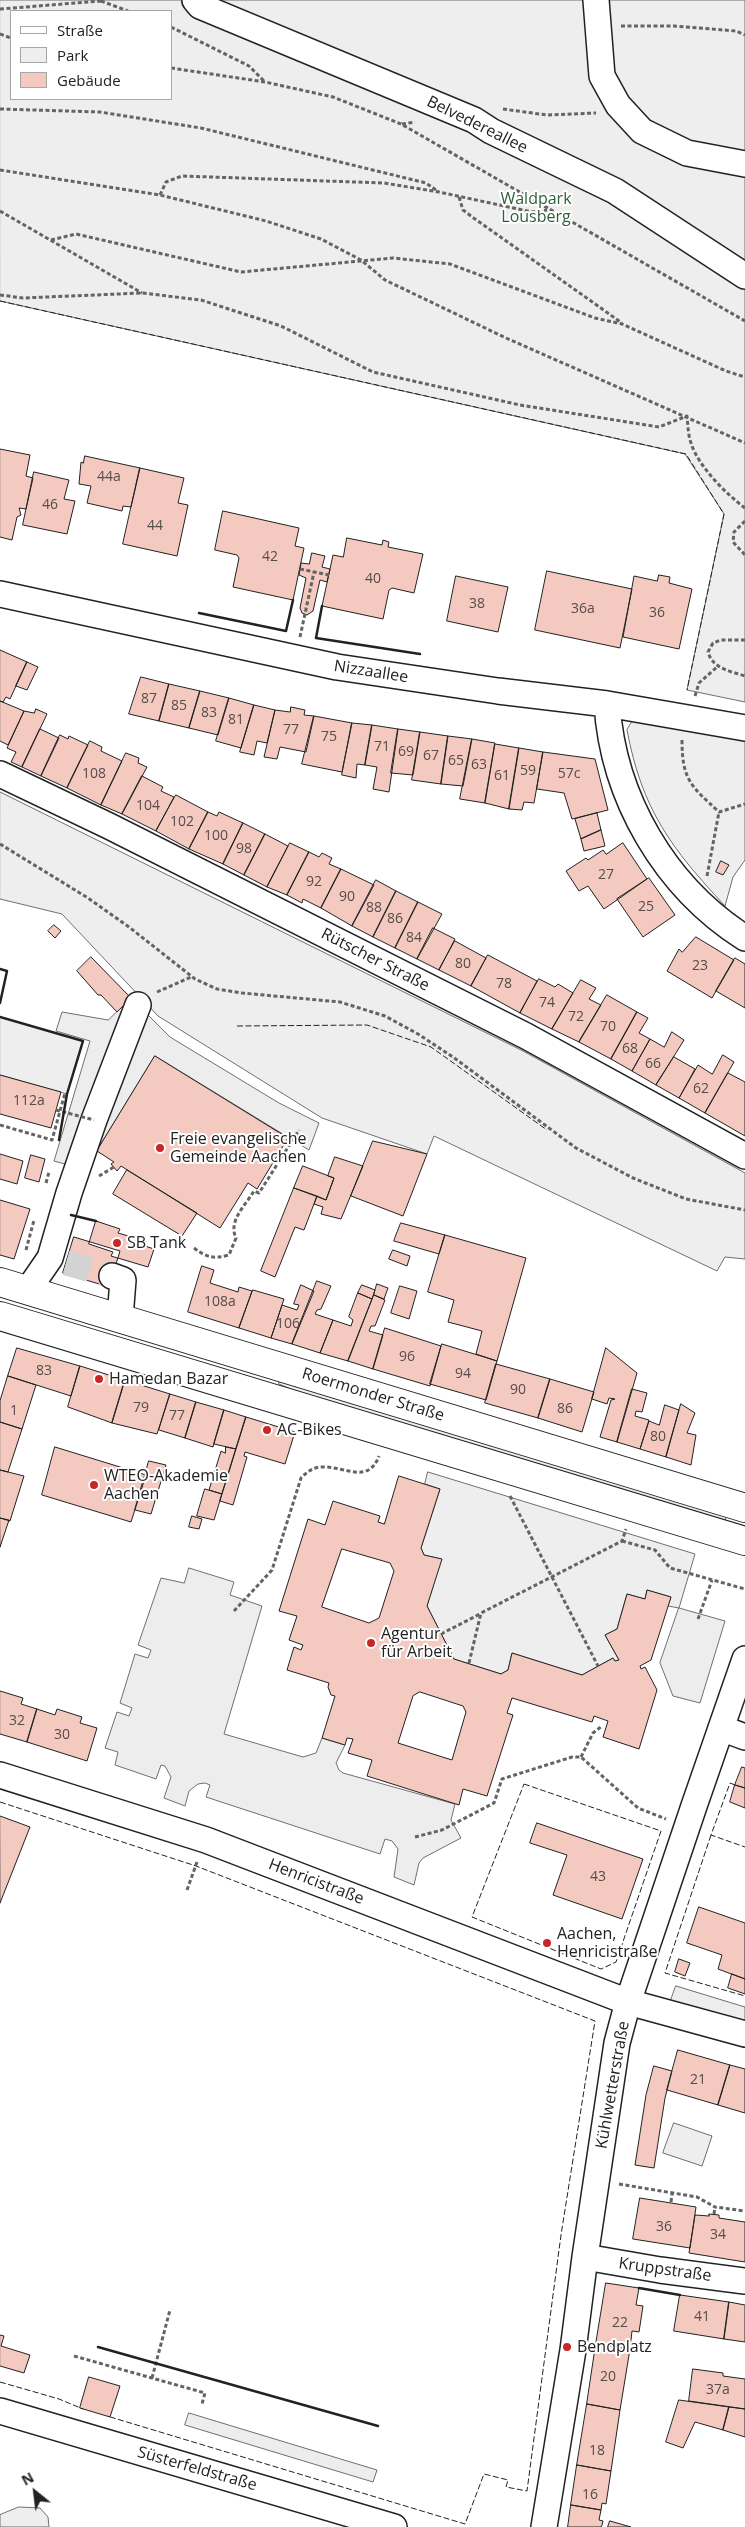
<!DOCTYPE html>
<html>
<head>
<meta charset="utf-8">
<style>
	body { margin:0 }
	#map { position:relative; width:745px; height:2527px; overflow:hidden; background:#fff; font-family:"Open Sans",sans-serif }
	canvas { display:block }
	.legend { position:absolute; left:10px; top:10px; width:162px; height:90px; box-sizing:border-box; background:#fff; border:1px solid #a7a7a7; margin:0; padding:6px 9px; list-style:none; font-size:15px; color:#222 }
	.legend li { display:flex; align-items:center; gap:10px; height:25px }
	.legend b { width:25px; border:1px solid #a7a7a7 }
	.north { position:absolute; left:10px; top:2467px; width:50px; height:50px; -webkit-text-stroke:4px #fff; paint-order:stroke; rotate:331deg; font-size:14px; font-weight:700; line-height:20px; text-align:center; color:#222 }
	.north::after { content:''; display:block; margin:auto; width:18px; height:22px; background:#222; clip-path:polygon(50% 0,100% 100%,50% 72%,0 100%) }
</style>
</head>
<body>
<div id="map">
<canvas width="745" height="2527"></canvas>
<ul class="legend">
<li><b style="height:6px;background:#fff"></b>Straße</li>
<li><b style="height:14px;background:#eee"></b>Park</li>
<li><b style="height:14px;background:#f3c9c0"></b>Gebäude</li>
</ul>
<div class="north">N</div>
</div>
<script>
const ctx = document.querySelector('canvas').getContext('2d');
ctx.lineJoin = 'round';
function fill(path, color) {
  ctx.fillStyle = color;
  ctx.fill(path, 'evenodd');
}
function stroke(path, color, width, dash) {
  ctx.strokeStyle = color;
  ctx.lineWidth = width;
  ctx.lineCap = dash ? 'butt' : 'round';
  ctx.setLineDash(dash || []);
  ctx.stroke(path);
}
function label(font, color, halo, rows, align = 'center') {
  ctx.font = font + ' "Open Sans",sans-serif';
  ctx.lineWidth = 4;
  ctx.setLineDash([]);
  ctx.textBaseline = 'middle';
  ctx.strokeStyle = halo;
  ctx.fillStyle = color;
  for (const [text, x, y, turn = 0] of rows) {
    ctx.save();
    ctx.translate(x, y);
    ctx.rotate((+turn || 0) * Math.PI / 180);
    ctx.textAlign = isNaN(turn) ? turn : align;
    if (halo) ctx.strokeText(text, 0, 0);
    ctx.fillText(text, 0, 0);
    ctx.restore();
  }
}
const green = new Path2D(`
	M0,0H745V702L687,690L724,514L685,454L0,301ZM11,11H171V99H11Z
	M633,720L745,740V860L733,877L725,906C671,848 642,810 627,730Z
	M0,792L523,1051L745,1173V1259L725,1257L717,1271L434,1136L427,1154L322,1118L158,1016L62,914L0,899Z
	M0,1017L83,1041L67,1094L0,1075Z
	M280,1379L727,1515L724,1523L295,1391L279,1384Z
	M428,1472L695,1554L679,1608L668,1606L671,1597L647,1590L645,1599L627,1594L617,1629L605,1635L619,1660L615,1661L613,1658L582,1675L512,1653L508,1670L501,1674L454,1659L427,1606L441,1559L424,1555L421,1548L440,1489L425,1484Z
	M674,2123L712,2136L702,2166L663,2153Z
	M19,2507L40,2508L48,2517L49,2527H0V2515Z`);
fill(green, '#eee');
stroke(green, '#6f6f6f', 1);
const parking = new Path2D(`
	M131,998L170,1037L279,1103L319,1123L309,1150L155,1056L97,1151L90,1171L54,1161L90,1041L56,1031L62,1012L108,1020Z
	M189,1568L234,1582L230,1595L262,1606L224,1734L303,1757L316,1753L322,1738L345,1745L336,1763L339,1770L343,1773L455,1804L451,1820L461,1838L423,1858L419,1863L414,1885L394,1877L398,1849L392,1841L385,1839L380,1854L206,1797L210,1785L205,1783L198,1784L189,1791L185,1806L164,1798L171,1777L165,1766L161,1765L156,1779L115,1765L118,1752L105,1748L117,1712L129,1716L132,1708L120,1703L135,1654L148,1658L151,1650L138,1645L161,1578L184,1583Z
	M679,1608L725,1621L700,1703L673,1696L660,1663Z
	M676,1986L745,2007V2024L670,2003Z
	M189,2413L377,2470L373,2482L185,2425Z`);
fill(parking, '#ededed');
stroke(parking, '#6f6f6f', 1);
const building = new Path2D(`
	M0,449L30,455L26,476L33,478L26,509L19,508L21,515L17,517L12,540L0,537Z
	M85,456L140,468L131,507L123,506L122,511L87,503L91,486L79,484L81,462L83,463Z
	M140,468L184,478L178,503L188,505L177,556L123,544Z
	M34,472L69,480L64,499L75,501L67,534L23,525Z
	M223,511L299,528L295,546L304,548L293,600L233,587L239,558L237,555L215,550Z
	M347,538L382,545L383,540L389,542L388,547L423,554L414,593L392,588L389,590L383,619L322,606L333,555L343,557Z
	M312,553L325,556L322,567L330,569L327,582L320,580L313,611L307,615L302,613L300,608L306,578L299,575L301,563L309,564Z
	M547,571L632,589L620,648L535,630Z
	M659,575L670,577L669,583L692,589L679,649L623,637L634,576L657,581Z
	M456,576L508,587L498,632L447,621Z
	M0,650L27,662L10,699L6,697L3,702L0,701Z
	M27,662L38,667L27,690L16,686Z
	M141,677L169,684L159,721L129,714Z
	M169,684L200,691L189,728L159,721Z
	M200,691L229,698L218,735L189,728Z
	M229,698L254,705L241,748L216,741Z
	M0,701L24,711L8,745L0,741Z
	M254,705L275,710L267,743L257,741L254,755L240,752Z
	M291,707L305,710L304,715L314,716L306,752L280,747L277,759L264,757L275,710L290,712Z
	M36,709L47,714L22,767L11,762L16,752L7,748L24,711L34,713Z
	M314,716L352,723L342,772L302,764Z
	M352,723L372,725L365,765L357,764L356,778L342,775Z
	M372,725L398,729L389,792L373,789L377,767L365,765Z
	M40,729L59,738L41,776L22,767Z
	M398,729L420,732L413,775L391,773Z
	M420,732L448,736L441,784L412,780Z
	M60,735L68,739L69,736L88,745L67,788L41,776Z
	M448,736L472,739L463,786L441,784Z
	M472,739L495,743L485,803L460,799Z
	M90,741L102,747L101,751L122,761L101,805L67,788Z
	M495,744L519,748L509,809L485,803Z
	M519,748L543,752L534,803L524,802L522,810L509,809Z
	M543,752L595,759L608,810L572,819L564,793L537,789Z
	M126,753L139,758L138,763L147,767L122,814L101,805Z
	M142,776L163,787L161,791L174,797L156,831L122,814Z
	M176,795L208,812L189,849L156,831Z
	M208,812L217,816L219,812L243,823L223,864L189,849Z
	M597,813L601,830L581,839L575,819Z
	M243,823L265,834L244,875L223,864Z
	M601,830L605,846L584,851L581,839Z
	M265,834L288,846L267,887L244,875Z
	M290,843L309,852L287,895L267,887Z
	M623,843L647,879L604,909L588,886L579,891L566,871L586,858L588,860L603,850L606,854Z
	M309,852L319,857L322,853L332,858L329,864L341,869L321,908L303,899L302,903L287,895Z
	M721,861L729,865L723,875L716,872Z
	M341,869L374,885L352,926L321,908Z
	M649,878L675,915L643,937L617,899Z
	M376,880L396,891L373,937L352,926Z
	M396,891L418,902L395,948L373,937Z
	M418,902L442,914L417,959L395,948Z
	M54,925L61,931L55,938L48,931Z
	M433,928L455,939L439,970L417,959Z
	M696,937L734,960L712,998L667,971L679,949L682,952Z
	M455,941L486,958L471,986L439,970Z
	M488,955L537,981L520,1013L471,986Z
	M91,957L131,998L117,1012L101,995H98L77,971Z
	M735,958L745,964V1008L716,991Z
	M539,979L555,987L558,984L573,993L552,1029L520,1013Z
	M581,980L596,988L589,999L601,1005L579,1042L552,1029Z
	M607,995L637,1012L611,1059L579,1042Z
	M637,1012L648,1018L639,1033L650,1039L632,1071L611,1059Z
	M672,1032L684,1040L656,1085L632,1071L650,1039L664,1047Z
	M723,1055L734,1062L705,1113L679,1098L698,1065L712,1074Z
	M155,1056L288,1138L257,1189L248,1183L220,1228L121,1166L117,1171L111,1164L114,1162L97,1151Z
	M674,1057L695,1069L679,1098L656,1085Z
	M728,1073L745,1082V1136L705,1113Z
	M0,1075L61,1092L51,1128L0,1114Z
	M373,1141L427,1154L403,1216L351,1196Z
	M0,1154L23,1161L17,1184L0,1179Z
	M31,1155L45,1159L39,1182L25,1178Z
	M335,1157L363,1166L341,1219L321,1214L323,1207L314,1204L317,1196L326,1200L334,1178L328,1176Z
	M303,1166L334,1178L326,1200L294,1188Z
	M127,1170L197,1213L182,1236L113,1194Z
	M294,1188L317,1196L304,1230L295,1227L275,1277L261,1271Z
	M0,1200L30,1209L14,1259L0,1255Z
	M96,1221L120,1229L118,1233L146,1241L145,1246L154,1249L148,1267L111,1256L113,1252L89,1244Z
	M401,1223L445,1235L439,1254L394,1241Z
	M445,1235L526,1258L497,1361L476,1354L482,1331L448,1322L454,1300L428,1292Z
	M74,1237L120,1251L109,1287L63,1273Z
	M393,1250L410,1256L407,1266L389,1259Z
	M202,1266L214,1270L210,1283L238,1292L239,1287L252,1291L239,1328L188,1312Z
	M317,1281L331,1286L321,1309L317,1310L315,1314L333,1320L320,1353L292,1344Z
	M377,1284L388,1288L384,1299L374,1295Z
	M301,1285L314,1291L292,1344L271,1338L282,1305L297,1310L299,1305L294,1304Z
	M362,1285L375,1290L372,1299L358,1293Z
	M400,1286L417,1291L409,1319L391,1313Z
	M253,1290L284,1299L271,1338L239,1328Z
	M358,1293L372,1299L348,1361L320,1353L333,1320L351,1326L353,1320L349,1317Z
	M374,1295L385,1300L375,1326H371L369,1331L383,1335L373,1369L348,1361Z
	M385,1328L441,1346L430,1386L373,1369Z
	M442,1344L497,1361L486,1400L430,1384Z
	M17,1348L80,1366L71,1396L8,1376Z
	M606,1348L637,1373L617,1442L600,1437L611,1400L615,1399L609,1398L607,1404L592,1399Z
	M496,1364L550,1379L538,1418L485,1403Z
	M80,1366L125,1380L112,1423L68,1407Z
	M8,1376L36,1385L22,1429L0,1422V1401Z
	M550,1379L594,1392L582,1432L538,1418Z
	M125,1380L170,1394L157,1434L112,1423Z
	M632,1389L647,1393L642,1412L636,1411L635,1416L649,1420L640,1449L617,1442Z
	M170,1394L196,1402L185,1438L159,1430Z
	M196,1402L224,1410L213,1447L185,1438Z
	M681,1404L695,1413L687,1433L696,1435L691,1465L666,1457Z
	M665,1405L679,1410L666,1457L640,1449L649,1421L659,1425Z
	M224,1410L246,1417L236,1449L214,1444Z
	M246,1417L295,1432L285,1464L245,1452L244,1456L247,1457L233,1505L220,1501Z
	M0,1422L22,1429L8,1472L0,1470Z
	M55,1447L146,1475L131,1522L42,1495Z
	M226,1447L236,1449L222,1494L209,1490L221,1451L225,1453Z
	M149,1461L166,1465L151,1514L135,1510Z
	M0,1470L24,1476L10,1521L0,1518Z
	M399,1476L440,1489L421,1548L424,1555L442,1559L427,1606L454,1659L501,1674L508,1670L512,1653L582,1675L613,1658L615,1661L619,1660L605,1635L617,1629L627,1594L645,1599L647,1590L671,1597L651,1660L640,1666L641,1669L645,1667L657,1690L639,1749L603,1737L608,1721L594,1716L592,1722L512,1698L507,1713L513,1715L487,1796L463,1789L459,1805L367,1776L372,1760L348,1753L353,1739L347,1738L345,1745L322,1738L335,1696L331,1695L328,1687L329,1683L287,1670L294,1647L301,1650L303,1645L289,1640L297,1616L279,1611L308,1519L325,1525L333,1501L380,1516L378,1522L384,1524ZM342,1549L390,1563L394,1571L379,1618L369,1623L322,1607ZM420,1692L463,1706L466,1712L452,1760L398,1743L413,1696Z
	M205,1489L222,1494L214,1520L197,1516Z
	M192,1516L202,1519L199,1529L189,1527Z
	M0,1518L9,1520L0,1547Z
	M0,1691L23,1698L21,1704L37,1709L27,1742L0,1734Z
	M37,1709L55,1715L57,1709L82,1717L80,1723L97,1728L87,1761L27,1742Z
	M742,1767L745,1768V1788L735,1785Z
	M735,1785L745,1788V1808L730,1802Z
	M0,1816L30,1827L0,1903Z
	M537,1823L643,1859L622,1919L553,1895L567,1855L530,1843Z
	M699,1907L745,1923V1979L718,1969L722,1955L687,1943Z
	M679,1959L690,1963L685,1976L675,1972Z
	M732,1974L745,1979V1994L728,1988Z
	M678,2050L730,2065L718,2105L667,2090Z
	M730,2065L745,2069V2113L718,2105Z
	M654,2066L672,2071L665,2098L654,2168L635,2165L646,2095Z
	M640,2198L696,2207L690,2248L633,2239Z
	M709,2214L719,2215V2218L745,2222V2262L689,2253L695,2215L709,2216Z
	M606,2283L639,2288L636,2305L643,2306L639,2332L632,2331L630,2349L596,2344Z
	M680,2295L729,2302L724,2339L674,2331Z
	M729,2302L745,2305V2342L724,2339Z
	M0,2335L4,2336L1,2346L30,2355L24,2373L0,2366Z
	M596,2344L630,2349L620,2410L587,2404Z
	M693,2369L723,2373V2376L745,2379V2409L689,2401Z
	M89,2377L120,2386L110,2417L80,2408Z
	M679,2400L729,2407L723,2430L695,2422L683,2448L666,2442Z
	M587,2404L620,2410L611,2471L577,2465Z
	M729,2407L745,2409V2437L723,2430Z
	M577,2465L611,2471L606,2504L602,2503L601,2510L571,2505Z
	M571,2505L601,2510L599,2520L603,2521L602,2525L601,2527H568Z
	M610,2521L631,2527H608Z`);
fill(building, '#f3c9c0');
stroke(building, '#222', 1);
stroke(new Path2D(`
	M66,1263L112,1276`), '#d3d3d3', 25, [25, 12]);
const minor = new Path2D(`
	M195,0L200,6L474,120L491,131L615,191L745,276
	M596,0L602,76L618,105L642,131L687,153L745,164
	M0,594L337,667L498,691L607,704L745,728
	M607,704C613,798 665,887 745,938
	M0,774L109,826L526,1036L745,1156
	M112,1276L123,1280L120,1318
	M28,1290L50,1258L69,1193L94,1120L138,1005
	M721,1728L745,1737
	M0,1775L206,1840L628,2002L745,2034
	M585,2257L660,2270L745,2281
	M0,2411L394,2527
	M544,2527L573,2350L585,2257L617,2043L628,2002L694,1806L745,1659`);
const major = new Path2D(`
	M0,1282L745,1508
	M0,1316L745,1541`);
stroke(minor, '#222', 28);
stroke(major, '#222', 30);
stroke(new Path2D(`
	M101,1L128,11
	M0,9L101,1
	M621,26H674L736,31L745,35
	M171,27L249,66L265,82
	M0,34L11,38
	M171,68L265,82L333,97L401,124L745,321
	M0,109L100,112L201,128L426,183L439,192
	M503,109L547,115L596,113
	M402,124L415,122
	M0,170L160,195L266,221L321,239L361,260L385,280L506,338L745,443
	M160,195L166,182L182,176L384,183L439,192L532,212L547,210
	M459,197L463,210L475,219L622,323
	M0,211L142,293
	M51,240L76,234L241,272L393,258L450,264L595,318L622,324L726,371L745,377
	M0,295L23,298L142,293L201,300L281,326L373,372L520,405L659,427L687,416C688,425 688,435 691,443C698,466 726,494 745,508
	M745,521L734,532L733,542L745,555
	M300,569L329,575
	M300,637L314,572
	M745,640H721L713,643L708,652C713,669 730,671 745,676
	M695,696L699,683L717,667
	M682,740C682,780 691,786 719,812L745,804
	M0,844L88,898L129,927L195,979L217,989L242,993L340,1002L385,1016L418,1034L453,1057L576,1148L633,1178L686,1199L745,1210
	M707,876L719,812
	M157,992L191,977
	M0,1125L52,1140L65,1093
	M99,1176L114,1167
	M46,1183L49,1172
	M194,1248C207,1258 214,1259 229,1255L236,1238C228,1221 245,1206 254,1191L259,1193L299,1130
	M26,1250L34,1220
	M510,1496L598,1666
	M622,1541L655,1550L670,1568L745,1589
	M234,1611L272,1570L301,1478C307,1472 313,1467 322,1467C345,1466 368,1485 379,1456
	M698,1619L712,1580
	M441,1634L480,1614
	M469,1663L481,1613L622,1541L626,1529
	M581,1757L593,1733L602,1726
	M415,1837L442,1830L494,1803L502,1779L572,1757H581L638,1808L666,1819
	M187,1890L197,1862
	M619,2184L697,2197L715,2207L745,2211
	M671,2202L672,2194
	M714,2214L715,2207
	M74,2356L205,2393L202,2404
	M152,2378L170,2310`), '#646464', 3, [4, 2.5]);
stroke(minor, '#fff', 25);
stroke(major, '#fff', 28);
stroke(new Path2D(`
	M56,1110L94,1120`), '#646464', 3, [4, 2.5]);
stroke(new Path2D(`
	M0,301L686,454L724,514L687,690
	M237,1026L367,1025L431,1047L547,1130
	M524,1784L661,1831L616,1962L601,1969L472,1917Z
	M735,1785L730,1783L711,1835L745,1847
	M0,1802L196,1866L595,2021L561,2235L527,2491L506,2487L508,2480L484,2474L465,2524L107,2416
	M711,1835L665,1973L745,1996
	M0,2382L59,2399L83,2409`), '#222', 1, [6, 2.5]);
stroke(new Path2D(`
	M322,606L316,638L420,654
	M199,613L286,631L293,600
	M0,969L7,971L0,1003
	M0,1017L83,1041L67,1094L59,1140
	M71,1215L96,1221
	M639,2288L680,2295
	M98,2347L378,2426`), '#222', 2.5);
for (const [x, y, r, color] of [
	[160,1148,5,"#c62828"],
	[117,1243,5,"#c62828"],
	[99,1379,5,"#c62828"],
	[267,1430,5,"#c62828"],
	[94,1485,5,"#c62828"],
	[371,1643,5,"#c62828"],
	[547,1943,5,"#c62828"],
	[567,2347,5,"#c62828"]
]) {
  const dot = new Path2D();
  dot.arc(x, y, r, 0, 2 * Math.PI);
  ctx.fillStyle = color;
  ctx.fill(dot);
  stroke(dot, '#fff', 2);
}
label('14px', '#564c4a', null, [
	["44a",109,477],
	["46",50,505],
	["44",155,526],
	["42",270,557],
	["40",373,579],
	["38",477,604],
	["36a",583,609],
	["36",657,613],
	["87",149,699],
	["85",179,706],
	["83",209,713],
	["81",236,720],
	["77",291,730],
	["75",329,737],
	["71",382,747],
	["69",406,752],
	["67",431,756],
	["65",456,761],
	["63",479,765],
	["59",528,771],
	["108",94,774],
	["57c",569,774],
	["61",502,776],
	["104",148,806],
	["102",182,822],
	["100",216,836],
	["98",244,849],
	["27",606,875],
	["92",314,882],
	["90",347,897],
	["25",646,907],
	["88",374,908],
	["86",395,919],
	["84",414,938],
	["80",463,964],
	["23",700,966],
	["78",504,984],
	["74",547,1003],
	["72",576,1017],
	["70",608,1027],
	["68",630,1049],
	["66",653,1064],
	["62",701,1089],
	["112a",29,1101],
	["108a",220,1302],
	["106",288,1324],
	["96",407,1357],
	["83",44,1371],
	["94",463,1374],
	["90",518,1390],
	["79",141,1408],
	["86",565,1409],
	["1",14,1411],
	["77",177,1416],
	["80",658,1437],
	["32",17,1721],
	["30",62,1735],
	["43",598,1877],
	["21",698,2080],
	["36",664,2227],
	["34",718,2235],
	["41",702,2317],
	["22",620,2323],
	["20",608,2377],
	["37a",718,2390],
	["18",597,2451],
	["16",590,2495]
]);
label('16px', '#222', '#fff', [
	["Belvedereallee",477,125,26],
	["Nizzaallee",371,672,9],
	["Rütscher Straße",375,960,27],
	["Roermonder Straße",373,1395,17],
	["Henricistraße",316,1882,21],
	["Kühlwetterstraße",613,2085,-80],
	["Kruppstraße",665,2270,8],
	["Süsterfeldstraße",197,2469,16]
]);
label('16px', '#2f5e38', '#fff', [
	["Waldpark",536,199],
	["Lousberg",536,217]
]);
label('16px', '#222', '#fff', [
	["Freie evangelische",170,1139],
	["Gemeinde Aachen",170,1157],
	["SB Tank",127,1243],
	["Hamedan Bazar",109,1379],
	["AC-Bikes",277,1430],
	["WTEO-Akademie",104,1476],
	["Aachen",104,1494],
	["Agentur",381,1634],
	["für Arbeit",381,1652],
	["Aachen,",557,1934],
	["Henricistraße",557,1952],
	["Bendplatz",577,2347]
], 'left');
</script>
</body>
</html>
